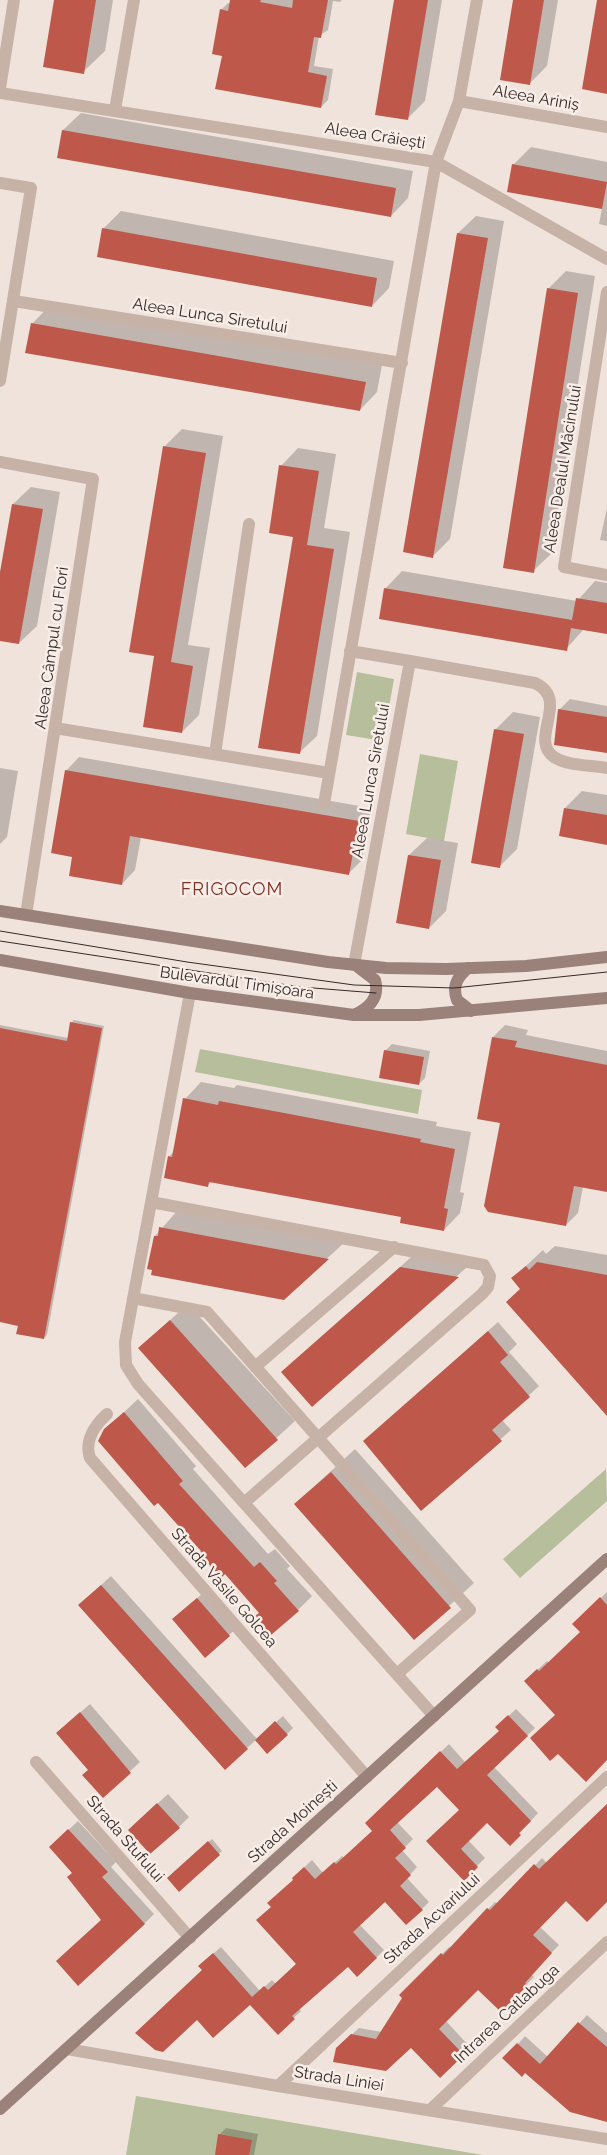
<!DOCTYPE html>
<html>
<head>
<meta charset="utf-8">
<style>
	body { margin:0 }
	canvas { display:block; background:#f0e3db }
</style>
</head>
<body>
<canvas width="607" height="2155"></canvas>
<script>
const ctx = document.querySelector('canvas').getContext('2d');
ctx.lineJoin = 'round';
function fill(path, color) {
  ctx.fillStyle = color;
  ctx.fill(path, 'evenodd');
}
function stroke(path, color, width, dash) {
  ctx.strokeStyle = color;
  ctx.lineWidth = width;
  ctx.lineCap = dash ? 'butt' : 'round';
  ctx.setLineDash(dash || []);
  ctx.stroke(path);
}
function label(font, color, halo, rows, align = 'center') {
  ctx.font = font + ' Raleway,sans-serif';
  ctx.lineWidth = 5;
  ctx.setLineDash([]);
  ctx.textBaseline = 'middle';
  ctx.strokeStyle = halo;
  ctx.fillStyle = color;
  for (const [text, x, y, turn = 0] of rows) {
    ctx.save();
    ctx.translate(x, y);
    ctx.rotate((+turn || 0) * Math.PI / 180);
    ctx.textAlign = isNaN(turn) ? turn : align;
    if (halo) ctx.strokeText(text, 0, 0);
    ctx.fillText(text, 0, 0);
    ctx.restore();
  }
}
fill(new Path2D(`
	M357,672L394,679L383,741L346,735Z
	M420,754L458,761L444,841L406,834Z
	M200,1049L422,1090L418,1114L195,1072Z
	M606,1469L607,1501L520,1578L503,1559Z
	M136,2096L483,2155H126Z`), '#b7be9c');
fill(new Path2D(`
	M56,0H113L105,51L83,72Z
	M231,0H342L340,2L333,1L328,30L319,36L314,66L333,69L328,100L321,107L223,55L221,10L228,3L231,4Z
	M395,0H442L425,101L407,119Z
	M515,0H558L547,66L529,84Z
	M81,113L413,171L408,198L391,216L59,157L63,130Z
	M531,147L607,162V226L599,224L602,208L513,165Z
	M121,211L394,261L389,288L372,306L103,229Z
	M476,216L504,221L450,539L433,556L404,551L458,233Z
	M566,271L595,276L551,554L533,571L549,288Z
	M49,306L382,365L377,392L360,410L32,324Z
	M182,429L223,436L188,645L210,648L199,715L182,732L156,655L165,446Z
	M298,448L336,454L324,528L350,532L317,736L299,753L294,536L281,466Z
	M31,487L60,492L37,626L19,643L0,640V579L13,504Z
	M607,508V541L600,540Z
	M402,571L577,601L595,581L607,583V633L584,629L566,649L385,589Z
	M570,699L607,706V752L556,744L560,709Z
	M513,712L540,717L517,849L500,866L495,730Z
	M79,757L371,808L362,860L349,873L141,837L135,870L122,884L73,856L66,771Z
	M0,768L18,771L7,837L0,844Z
	M582,791L607,795V843L565,808Z
	M427,838L458,843L446,911L429,928L409,855Z
	M74,1020L104,1026L47,1335L44,1338L19,1325L0,1321V1025L68,1038L71,1023Z
	M505,1025L528,1030L526,1035L607,1051V1191L583,1187L578,1213L566,1225L502,1122L493,1037Z
	M392,1044L430,1051L425,1078L419,1084L385,1051Z
	M201,1082L234,1088L237,1085L296,1096L437,1122L436,1126L471,1132L460,1192L464,1193L460,1213L444,1230L402,1216L212,1181L208,1185L169,1157L174,1151L185,1099Z
	M178,1210L345,1242L283,1299L155,1236Z
	M555,1246L607,1255V1411L513,1278L543,1250L546,1254Z
	M419,1250L475,1260L312,1405L283,1372Z
	M188,1304L295,1421L245,1467L139,1348Z
	M498,1322L517,1344L509,1352L539,1386L502,1420L511,1430L421,1509L364,1441Z
	M138,1399L196,1466L193,1469L268,1554L275,1549L290,1566L287,1569L312,1596L298,1610L260,1612L225,1572L202,1551L105,1430Z
	M355,1449L474,1583L414,1638L295,1504Z
	M111,1576L257,1739L283,1716L293,1728L287,1734L256,1740L247,1748L89,1596Z
	M208,1589L239,1626L229,1635L184,1609Z
	M607,1592V1759L556,1714L525,1681L547,1661L549,1663L582,1632L574,1624Z
	M90,1704L140,1762L103,1796L67,1724Z
	M516,1709L535,1728L494,1767L538,1813L510,1844L487,1821L468,1840L485,1858L464,1879L428,1841L460,1810L438,1785L397,1822L413,1839L402,1850L417,1867L407,1878L429,1902L422,1909L385,1900L359,1924L384,1950L376,1958L348,1965L299,2008L301,2011L278,2033L250,2003L203,1970L207,1959L221,1947L260,1991L272,1980L276,1984L297,1963L272,1907L295,1879L293,1878L312,1860L323,1873L342,1856L344,1858L373,1831L366,1823L449,1744L465,1762L500,1731L497,1727Z
	M168,1794L189,1817L179,1827L140,1820Z
	M607,1804V1900H567L540,1927L559,1945L531,1974L534,1977L501,2010L479,1988L446,2021L470,2047L440,2076L411,2046L345,2041L359,2028L382,2032L442,1954L449,1947L451,1949L488,1909L495,1902L498,1904L542,1858L547,1863Z
	M78,1821L116,1862L111,1867L154,1914L144,1924L103,1919L73,1873L60,1838Z
	M212,1839L222,1851L179,1890L169,1878Z
	M587,2015L607,2033V2121L570,2111L518,2044L525,2036L548,2057Z
	M226,2128L258,2134L254,2155H216L219,2135Z`), '#0003');
fill(new Path2D(`
	M54,0H96L84,74L43,67Z
	M230,0H261L260,2L292,8L293,0H328L321,38L314,37L308,72L327,76L321,108L215,89L222,56L212,54L220,9L228,11Z
	M394,0H428L408,120L375,115Z
	M513,0H544L530,85L500,80Z
	M597,0H607V94L582,89Z
	M62,130L396,188L391,217L57,158Z
	M512,164L607,182L602,209L507,192Z
	M102,228L377,278L372,307L97,257Z
	M457,233L488,238L433,558L403,552Z
	M547,288L578,293L534,573L503,568Z
	M31,323L366,382L360,411L25,353Z
	M163,446L206,453L171,662L193,666L182,733L143,727L154,656L129,652Z
	M279,465L319,471L307,545L334,549L300,754L258,748L293,537L269,533Z
	M12,504L43,509L19,644L0,641V572Z
	M384,588L572,620L576,598L607,603V634L571,628L567,651L379,619Z
	M558,709L607,717V753L554,745Z
	M494,729L524,734L500,868L471,863Z
	M65,770L359,821L349,875L130,836L122,885L69,876L72,857L51,853Z
	M564,808L607,815V845L559,836Z
	M408,855L441,860L429,929L396,923Z
	M70,1022L102,1028L44,1339L16,1334L18,1326L0,1322V1028L67,1041Z
	M492,1037L517,1041L515,1047L607,1065V1192L574,1186L566,1226L488,1212L484,1206L500,1123L477,1119Z
	M384,1050L424,1057L419,1085L379,1078Z
	M183,1098L218,1105L219,1101L279,1112L421,1139L420,1142L455,1149L444,1208L448,1209L444,1231L400,1223L401,1217L209,1182L208,1187L164,1178L168,1156L172,1157Z
	M159,1227L329,1259L284,1300L151,1275L152,1270L147,1269L154,1236H158Z
	M537,1262L607,1275V1416L506,1302L520,1289L511,1278L526,1266L529,1270Z
	M400,1267L459,1277L312,1407L281,1372Z
	M170,1320L278,1440L245,1468L138,1348Z
	M488,1331L508,1355L500,1362L530,1397L492,1430L502,1441L421,1511L363,1441Z
	M124,1412L183,1481L179,1484L254,1567L260,1562L277,1581L274,1583L299,1611L271,1635L255,1616L259,1613L225,1574L221,1578L199,1553L201,1551L158,1503L154,1506L98,1441L104,1429Z
	M331,1472L451,1608L414,1640L294,1504Z
	M101,1585L248,1749L225,1770L78,1605Z
	M600,1597L607,1605V1760L586,1782L558,1754L550,1761L530,1738L555,1715L524,1681L537,1669L539,1671L580,1632L572,1624Z
	M197,1598L230,1636L205,1658L172,1619Z
	M80,1712L131,1773L103,1798L82,1775L88,1770L56,1733Z
	M508,1715L528,1736L487,1775L531,1821L519,1833L521,1835L510,1846L487,1823L461,1849L478,1867L464,1881L426,1841L459,1810L437,1787L390,1830L406,1848L395,1858L411,1875L400,1886L423,1910L406,1925L385,1902L353,1932L377,1958L357,1977L348,1967L292,2016L295,2019L278,2035L250,2005L213,2038L197,2020L163,2052L155,2050L135,2033L202,1970L198,1966L213,1953L252,1997L264,1986L268,1990L296,1964L256,1920L271,1907L267,1903L293,1880L292,1878L304,1867L315,1879L334,1862L336,1864L372,1831L365,1823L440,1751L457,1769L499,1731L495,1727Z
	M275,1721L288,1735L267,1754L255,1740Z
	M157,1803L180,1828L150,1854L128,1830Z
	M607,1804V1902L587,1922L566,1901L533,1935L552,1953L525,1983L528,1985L501,2012L478,1990L439,2029L464,2055L440,2078L411,2048L386,2071L333,2062L336,2048L351,2034L376,2039L402,1998L399,1995L441,1953L443,1955L487,1908L490,1910L534,1864L539,1869Z
	M68,1829L108,1872L102,1877L145,1924L78,1986L56,1961L101,1920L67,1877L72,1873L49,1847Z
	M208,1841L220,1855L179,1892L167,1878Z
	M578,2022L607,2047V2122L570,2112L525,2073L522,2077L502,2058L517,2043L540,2064Z
	M218,2134L252,2140L249,2155H215Z`), '#bd584b');
stroke(new Path2D(`
	M0,88L14,0
	M0,93L436,162L607,259
	M459,101L607,127
	M115,110L134,0
	M0,183L31,188L0,381
	M607,292L564,567L607,575
	M14,301L402,363
	M0,462L93,479L26,915
	M350,651L410,661L354,965
	M410,661L535,683C571,700 528,739 554,757C567,766 592,765 607,768
	M55,728L329,773
	M215,754L249,524
	M324,804L431,190L436,162L459,101L477,0
	M190,993L125,1342L126,1365L138,1384L434,1716
	M151,1202L484,1265L490,1276L488,1287L482,1294L244,1503
	M133,1298L207,1312L470,1610L397,1674
	M255,1367L394,1247
	M107,1414C95,1425 84,1441 90,1458L367,1777
	M36,1762L190,1938
	M67,2049L278,2086L607,2139
	M278,2086L607,1777
	M430,2110L607,1942`), '#c7b2a8', 12);
stroke(new Path2D(`
	M0,911L328,962L386,968L446,969L526,966L607,957
	M0,960L190,993L354,1015H419L607,998
	M468,968C457,977 452,987 457,1000L471,1011
	M354,1015C369,1008 380,998 375,980L358,967
	M0,2109L607,1559`), '#9a817a', 12);
stroke(new Path2D(`
	M0,931L187,962L354,985L454,988L607,972
	M0,941L301,987L376,993`), '#342a28', 1);
label('16px', '#342a28', '#f8eee7', [
	["Aleea Ariniș",536,98,10],
	["Aleea Crăiești",375,136,9],
	["Aleea Lunca Siretului",210,316,9],
	["Aleea Dealul Măcinului",563,469,-81],
	["Aleea Câmpul cu Flori",52,648,-82],
	["Aleea Lunca Siretului",371,781,-80],
	["Bulevardul Timișoara",237,983,8],
	["Strada Vasile Golcea",224,1588,49],
	["Strada Moinești",293,1822,-42],
	["Strada Stufului",125,1839,49],
	["Strada Acvariului",432,1919,-43],
	["Intrarea Catlabuga",507,2014,-43],
	["Strada Liniei",339,2079,9]
]);
ctx.letterSpacing = '1px';
label('18px', '#7e3026', '#f8eee7', [
	["FRIGOCOM",232,890]
]);
ctx.letterSpacing = '0px';
</script>
</body>
</html>
